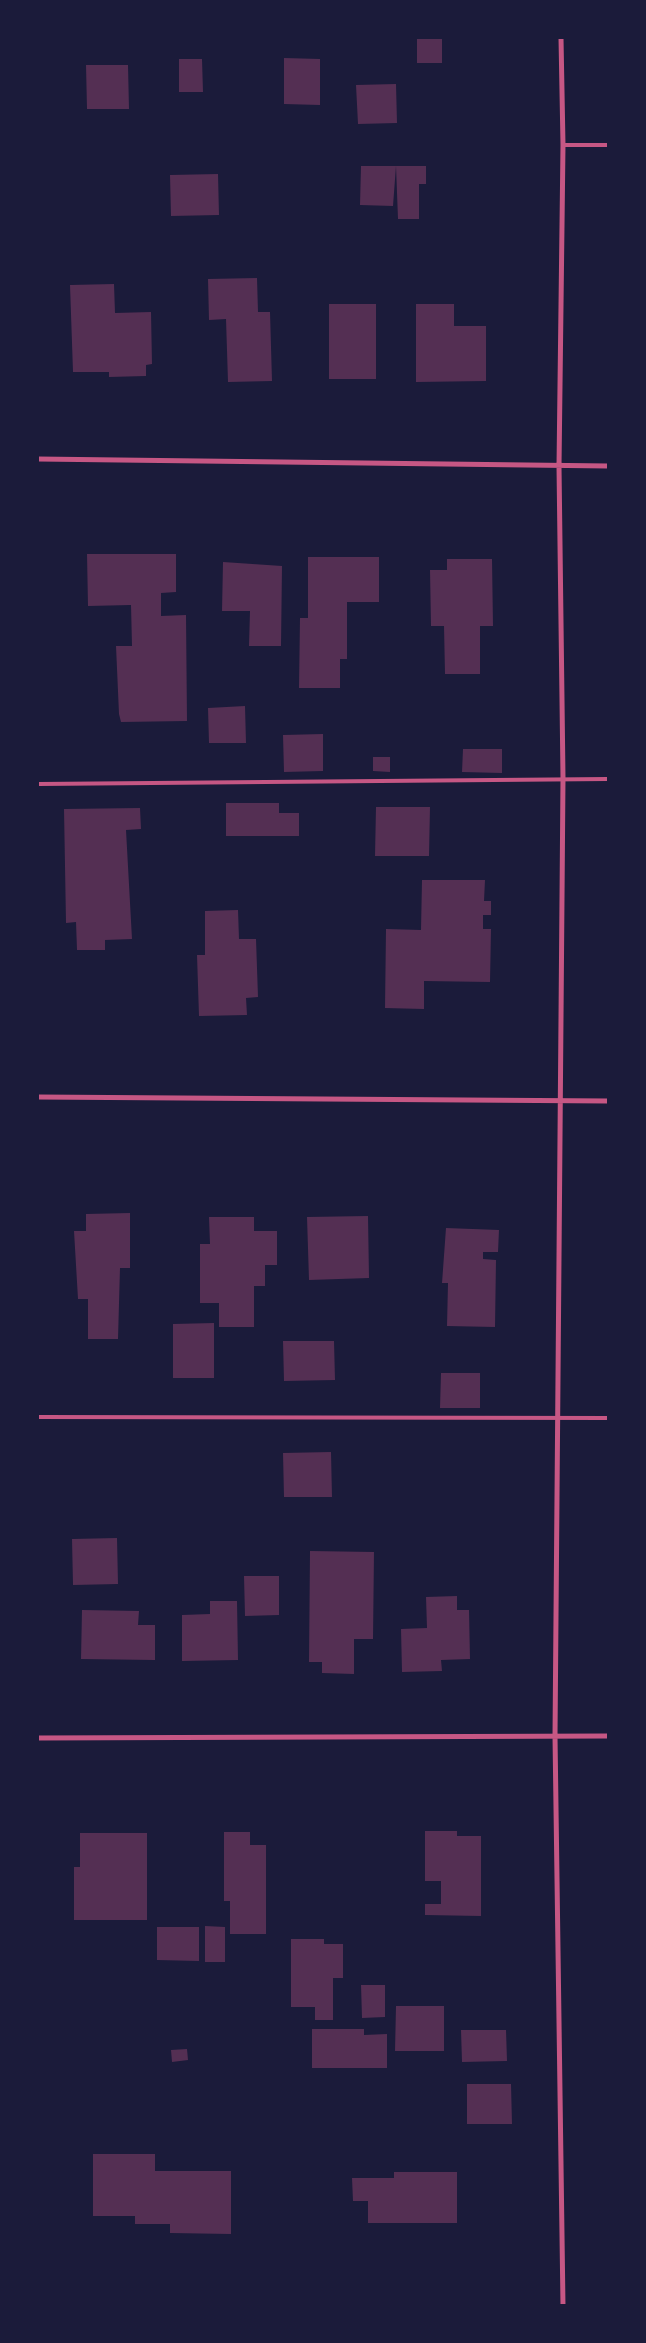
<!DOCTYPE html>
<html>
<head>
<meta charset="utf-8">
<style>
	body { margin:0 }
	#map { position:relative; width:646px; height:2343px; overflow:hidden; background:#1b1b3a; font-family:"Libre Baskerville",serif }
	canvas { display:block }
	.frame { position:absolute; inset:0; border:39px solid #1b1b3a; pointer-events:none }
</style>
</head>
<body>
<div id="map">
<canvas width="646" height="2343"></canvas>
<div class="frame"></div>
</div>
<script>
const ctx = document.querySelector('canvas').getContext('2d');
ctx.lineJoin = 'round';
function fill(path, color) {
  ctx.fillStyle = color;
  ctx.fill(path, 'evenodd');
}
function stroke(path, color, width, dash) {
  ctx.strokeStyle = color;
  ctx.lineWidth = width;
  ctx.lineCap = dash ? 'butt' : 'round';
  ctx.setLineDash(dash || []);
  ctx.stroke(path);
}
fill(new Path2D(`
	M417,38H442V63H417Z
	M284,58L320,59V105L284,104Z
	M179,59H202L203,92H179Z
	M86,65H128L129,109H87Z
	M396,84L397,123L358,124L356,85Z
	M361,166H426V184H419V219H398L396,166L393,206L360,205Z
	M218,174L219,215L171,216L170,175Z
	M257,278L258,312H270L272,381L228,382L226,319L209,320L208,279Z
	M114,284L115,313L151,312L152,364L146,365V376L109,377V372H73L70,285Z
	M329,304H376V379H329Z
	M416,304H454V326H486V381L416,382Z
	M87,554H176V592L161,593V616L186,615L187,721L121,722L119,714L116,646H132L131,605L88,606Z
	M308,557H379V602H347V659H340V688H299L300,618H308Z
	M447,559H492L493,626H480V674H445L444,626H431L430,570H447Z
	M223,562L282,566L281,646H249L250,611H222Z
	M245,706L246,743H209L208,708Z
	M323,734V771L284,772L283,735Z
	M463,749H502V773L462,772Z
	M373,757H390V772L373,771Z
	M226,803H279V813H299V836H226Z
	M376,807H430L429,856H375Z
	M140,808L141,829L126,830L132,939L105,940V950H77L76,922L66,923L64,809Z
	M422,880H485L484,901H491V915H483V929H491L490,982L424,981V1009L385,1008L386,929L421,930Z
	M238,910L239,939H256L258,997L246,998L247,1015L199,1016L197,955H205V911Z
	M130,1213V1268H120L118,1339H88V1299H78L74,1231H86V1214Z
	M368,1216L369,1278L309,1280L307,1217Z
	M209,1217H254V1231H277V1265H265V1286H254V1327H219V1303H200V1244H210Z
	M446,1228L499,1230L498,1252H483V1259L496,1260L495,1327L447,1326L448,1283H442Z
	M214,1323V1378H173V1324Z
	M283,1341H334L335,1380L284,1381Z
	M441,1373H480V1408H440Z
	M331,1452L332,1497H284L283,1453Z
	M117,1538L118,1584L73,1585L72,1539Z
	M310,1551L374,1552L373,1639H354V1674L322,1673V1662H309Z
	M244,1576H279V1615L245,1616Z
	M457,1596V1610H469L470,1659L441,1660L442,1671L402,1672L401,1629L427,1628L426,1597Z
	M210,1601H237L238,1660L182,1661V1615L210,1614Z
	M82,1610L139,1611L138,1625H155V1660L81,1659Z
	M425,1831H457V1836H481V1916L425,1915V1904H441V1881H425Z
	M224,1832H250V1845H266V1934H230V1901H224Z
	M80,1833H147V1920H74V1867H80Z
	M205,1926L225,1927V1962H205Z
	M157,1927H199V1961L157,1960Z
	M291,1939H324V1944H343V1978H333V2020H315V2007H291Z
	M361,1985H385V2017L362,2018Z
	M396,2006H444V2051H395Z
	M312,2029H364V2035L387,2034V2068H312Z
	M461,2030H506L507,2061L462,2062Z
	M187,2049L188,2060L172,2062L171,2050Z
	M467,2084H511L512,2124H467Z
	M93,2154H155V2171H231V2234L170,2233V2224H135V2216H93Z
	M394,2172H457V2223H368V2201H353L352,2178H394Z`), '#542f53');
stroke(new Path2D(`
	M563,145H608
	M38,784L608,779
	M38,1417L608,1418`), '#c65784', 4);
stroke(new Path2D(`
	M561,38L563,145L559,466L563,778L555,1736L563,2306
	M38,459L608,466
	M38,1097L608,1101
	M38,1738L608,1736`), '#c65784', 5);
</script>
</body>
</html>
